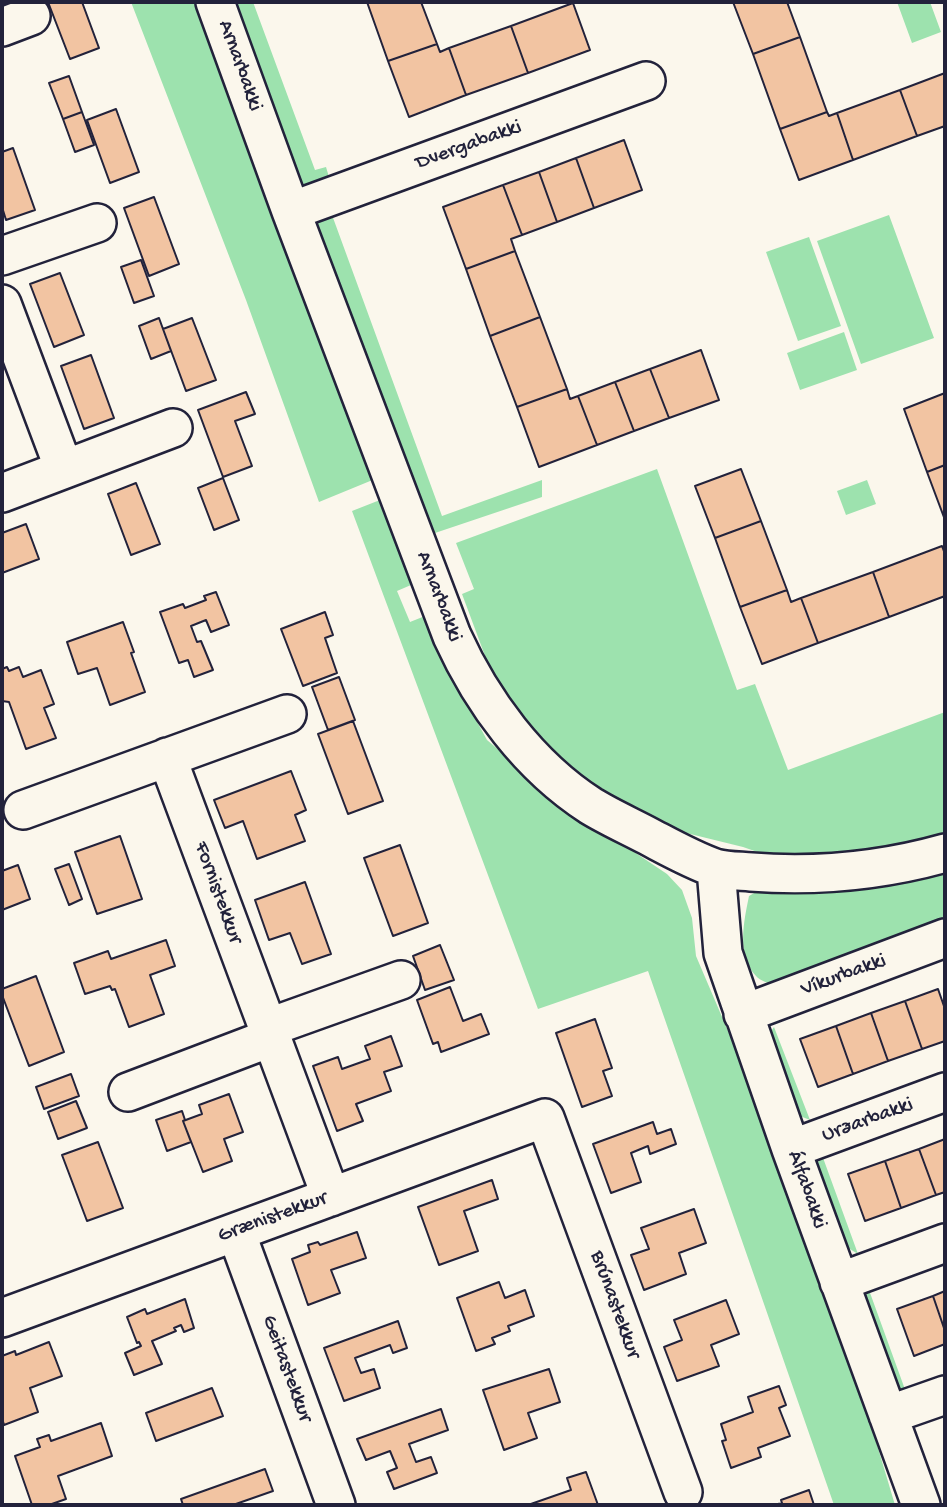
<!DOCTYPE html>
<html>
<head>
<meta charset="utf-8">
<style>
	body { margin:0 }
	#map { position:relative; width:947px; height:1507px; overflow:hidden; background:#fbf7ec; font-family:"Gochi Hand",sans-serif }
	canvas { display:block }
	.frame { position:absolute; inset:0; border:4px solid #22223b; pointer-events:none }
</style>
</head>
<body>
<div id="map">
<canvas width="947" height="1507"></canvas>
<div class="frame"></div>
</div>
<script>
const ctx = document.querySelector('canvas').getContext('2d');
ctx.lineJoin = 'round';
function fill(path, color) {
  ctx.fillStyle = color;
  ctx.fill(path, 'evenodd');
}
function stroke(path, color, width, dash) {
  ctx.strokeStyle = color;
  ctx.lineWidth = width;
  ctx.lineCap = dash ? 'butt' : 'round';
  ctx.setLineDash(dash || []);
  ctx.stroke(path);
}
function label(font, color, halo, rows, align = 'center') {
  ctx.font = font + ' "Gochi Hand",sans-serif';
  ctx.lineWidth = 5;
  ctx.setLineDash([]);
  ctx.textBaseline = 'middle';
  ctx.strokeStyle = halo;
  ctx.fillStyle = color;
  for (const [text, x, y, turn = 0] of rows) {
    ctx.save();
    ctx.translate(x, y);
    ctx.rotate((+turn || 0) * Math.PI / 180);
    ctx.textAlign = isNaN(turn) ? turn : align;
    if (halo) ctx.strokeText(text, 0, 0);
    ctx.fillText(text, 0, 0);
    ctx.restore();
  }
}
fill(new Path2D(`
	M131,2H199L375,479L319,502L246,300Z
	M232,2H253L315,170L326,167L329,177L326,187L314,188L301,183Z
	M897,2H930L941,32L912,43Z
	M332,215L442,516L542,480V497L435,533L312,227Z
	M889,215L934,338L861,364L817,241Z
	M809,237L841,326L798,341L766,252Z
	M844,332L857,370L800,390L787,353Z
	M657,469L737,690L755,684L788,770L945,712V833L850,856L781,860L743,847L678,831L598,792L537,737L497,688L462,594L474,589L456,543Z
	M867,480L876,504L846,515L837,491Z
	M380,500L411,585L397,591L410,622L425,616L446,665L487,740L561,803L667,874L682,890L692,918L696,956L752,1087L843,1331L895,1505H834L648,971L538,1009L352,511Z
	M945,864V923L775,986C769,983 760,981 756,976C736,955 744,921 749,896L768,885Z
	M774,1027L810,1120L795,1114L765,1040Z
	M822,1155L858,1254L845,1246L817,1164Z
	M869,1290L907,1395L896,1392L861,1296Z`), '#9de2ae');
const building = new Path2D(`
	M48,2H82L99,48L70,59Z
	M367,2H421L437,44L388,61Z
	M733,2H787L800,37L753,54Z
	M573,3L590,50L528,73L511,26Z
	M511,26L528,73L466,95L449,48Z
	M800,37L827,112L780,129L753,54Z
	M437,44L440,52L449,48L466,95L409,117L388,61Z
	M945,73V126L917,136L900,90Z
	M69,76L82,112L63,119L49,83Z
	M900,90L917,136L853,160L837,113Z
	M116,109L139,172L110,183L87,120Z
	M82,112L94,145L75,152L63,119Z
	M827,112L829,116L837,113L853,160L799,180L780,129Z
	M624,140L642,190L594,208L576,158Z
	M13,148L35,210L6,220L2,207V152Z
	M576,158L594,208L557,222L539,172Z
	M539,172L557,222L522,235L503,185Z
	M503,185L522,235L511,239L515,251L466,269L443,207Z
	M154,197L179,264L149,276L124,208Z
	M515,251L540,317L490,336L466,269Z
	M141,260L154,296L134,303L121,267Z
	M60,273L84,335L54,347L30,284Z
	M540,317L567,389L517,407L490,336Z
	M159,318L171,351L151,359L139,326Z
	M192,318L216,380L186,391L163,329Z
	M701,350L719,400L669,418L650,369Z
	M91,355L114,418L84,429L61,366Z
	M650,369L669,418L634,431L615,382Z
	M615,382L634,431L597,445L578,396Z
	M567,389L570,399L578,396L597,445L539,467L517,407Z
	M246,392L255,414L235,421L252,466L223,477L198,410Z
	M945,393V465L927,472L904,409Z
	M945,465V520L927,472Z
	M741,469L761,521L715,538L695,486Z
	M223,478L239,520L214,530L198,488Z
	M136,483L160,544L131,555L108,494Z
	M761,521L787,590L740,607L715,538Z
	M26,524L39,559L2,573V533Z
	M942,546L945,554V596L889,617L873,572Z
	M873,572L889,617L818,643L801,598Z
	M787,590L791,602L801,598L818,643L762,664L740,607Z
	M216,592L229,625L211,632L206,620L191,626L197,642L201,641L213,670L194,677L188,660L179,663L160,612L183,604L185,608L206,600L204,596Z
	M325,612L333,635L325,638L337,673L303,686L281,629Z
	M123,622L134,652L131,653L145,692L110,705L97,668L78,674L67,642Z
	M7,667L9,671L19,667L23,677L41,670L54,704L44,708L56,738L26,749L9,702L2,701V669Z
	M339,677L355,720L328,730L312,687Z
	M353,721L383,801L348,814L318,734Z
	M291,771L306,810L295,815L305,841L257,859L243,821L225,828L214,800Z
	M120,836L142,899L97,914L75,852Z
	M400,845L428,923L393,936L364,858Z
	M69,864L82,899L69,905L55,869Z
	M18,865L30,899L2,910V871Z
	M305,882L331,954L302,964L290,933L269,940L255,900Z
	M166,940L175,966L150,975L164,1014L129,1027L115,989L112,990L110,986L85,994L74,963L108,951L111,959Z
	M440,945L454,980L425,990L413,956Z
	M36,976L64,1052L29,1066L2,995V989Z
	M450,987L463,1021L481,1014L489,1034L441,1052L438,1042L433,1044L417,1000Z
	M938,989L945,1009V1041L922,1049L905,1001Z
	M905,1001L922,1049L888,1061L871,1013Z
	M871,1013L888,1061L853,1074L836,1026Z
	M595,1019L612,1068L603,1071L612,1096L582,1107L556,1033Z
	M836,1026L853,1074L818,1087L800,1039Z
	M391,1036L402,1066L384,1072L391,1091L356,1104L363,1121L337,1131L313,1066L338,1057L342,1069L370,1059L365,1046Z
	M71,1074L79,1096L44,1109L36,1087Z
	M229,1094L243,1132L224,1139L232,1161L203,1172L183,1121L202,1114L199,1105Z
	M76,1101L87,1128L58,1139L48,1112Z
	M182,1111L185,1120L183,1121L191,1142L167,1151L156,1120Z
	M653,1122L657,1134L671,1129L676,1144L650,1154L648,1146L631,1153L641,1182L611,1193L593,1144Z
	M945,1139V1192L936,1195L919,1149Z
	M98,1142L123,1208L87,1221L62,1155Z
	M919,1149L936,1195L901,1208L885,1161Z
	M885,1161L901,1208L865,1221L848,1174Z
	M492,1180L498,1199L464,1211L478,1251L439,1265L418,1207Z
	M694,1209L706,1243L679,1253L686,1274L644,1290L631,1255L649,1249L641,1228Z
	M357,1232L366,1258L331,1270L340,1293L308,1305L292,1259L310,1252L308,1245L318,1242L320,1245Z
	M499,1282L505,1298L525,1290L534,1316L508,1326L510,1331L492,1338L495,1344L476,1351L457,1298Z
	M945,1291V1331L933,1296Z
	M933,1296L945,1331V1344L914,1356L897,1309Z
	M185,1299L194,1328L184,1332L181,1325L174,1328L176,1331L152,1341L162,1364L134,1375L125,1353L141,1346L139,1342L137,1343L127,1317L145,1309L147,1314Z
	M726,1300L739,1334L711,1345L719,1366L677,1381L664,1347L682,1340L674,1320Z
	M398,1321L407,1348L393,1353L390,1345L355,1358L361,1373L374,1369L380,1388L344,1401L324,1348Z
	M49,1342L62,1376L30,1388L38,1412L4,1425L2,1418V1356L15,1351L16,1355Z
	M549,1369L560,1402L528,1413L537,1438L504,1450L483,1390Z
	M779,1386L786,1405L779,1408L790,1436L758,1448L761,1457L731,1468L722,1441L726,1440L721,1424L753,1412L748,1397Z
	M212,1388L223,1416L156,1441L146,1413Z
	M441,1409L448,1430L409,1444L416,1462L431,1457L437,1473L394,1489L387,1472L397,1468L390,1451L366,1460L357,1439Z
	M101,1423L112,1456L58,1476L66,1499L49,1505H32L15,1456L40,1447L37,1439L49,1435L51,1441Z
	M265,1469L273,1491L233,1505H183L181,1499Z
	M586,1472L598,1505H528L571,1490L567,1478Z
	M809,1490L814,1505H774L782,1503L781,1500Z`);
fill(building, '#f2c4a2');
stroke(building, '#22223b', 2);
const minor = new Path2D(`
	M215,2L291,211L452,636C482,702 529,766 591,806C609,817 629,826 648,836C669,847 692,860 715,868C726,871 740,871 751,872C818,877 881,871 945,853
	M2,27L31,16
	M291,211L646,81
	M2,256L97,223
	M2,304L64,469
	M2,493L173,428
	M167,757L331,1197
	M23,810L287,714
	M716,869L723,953L791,1149L921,1505
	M743,1014L945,938
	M267,1028L401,980
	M128,1092L270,1038
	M791,1149L945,1092
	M236,1232L336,1505
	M839,1282L945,1243
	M2,1318L545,1118L683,1492
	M888,1415L945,1395`);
stroke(minor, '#22223b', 42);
stroke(minor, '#fbf7ec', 37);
label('21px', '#22223b', '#fbf7ec', [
	["Arnarbakki",239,66,70],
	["Dvergabakki",469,146,-20],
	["Arnarbakki",438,597,69],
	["Fornistekkur",217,893,70],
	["Víkurbakki",844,976,-20],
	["Urðarbakki",868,1121,-20],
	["Álfabakki",806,1190,70],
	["Grænistekkur",273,1218,-20],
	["Brúnastekkur",614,1305,70],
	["Geitastekkur",286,1369,70]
]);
</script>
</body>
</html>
